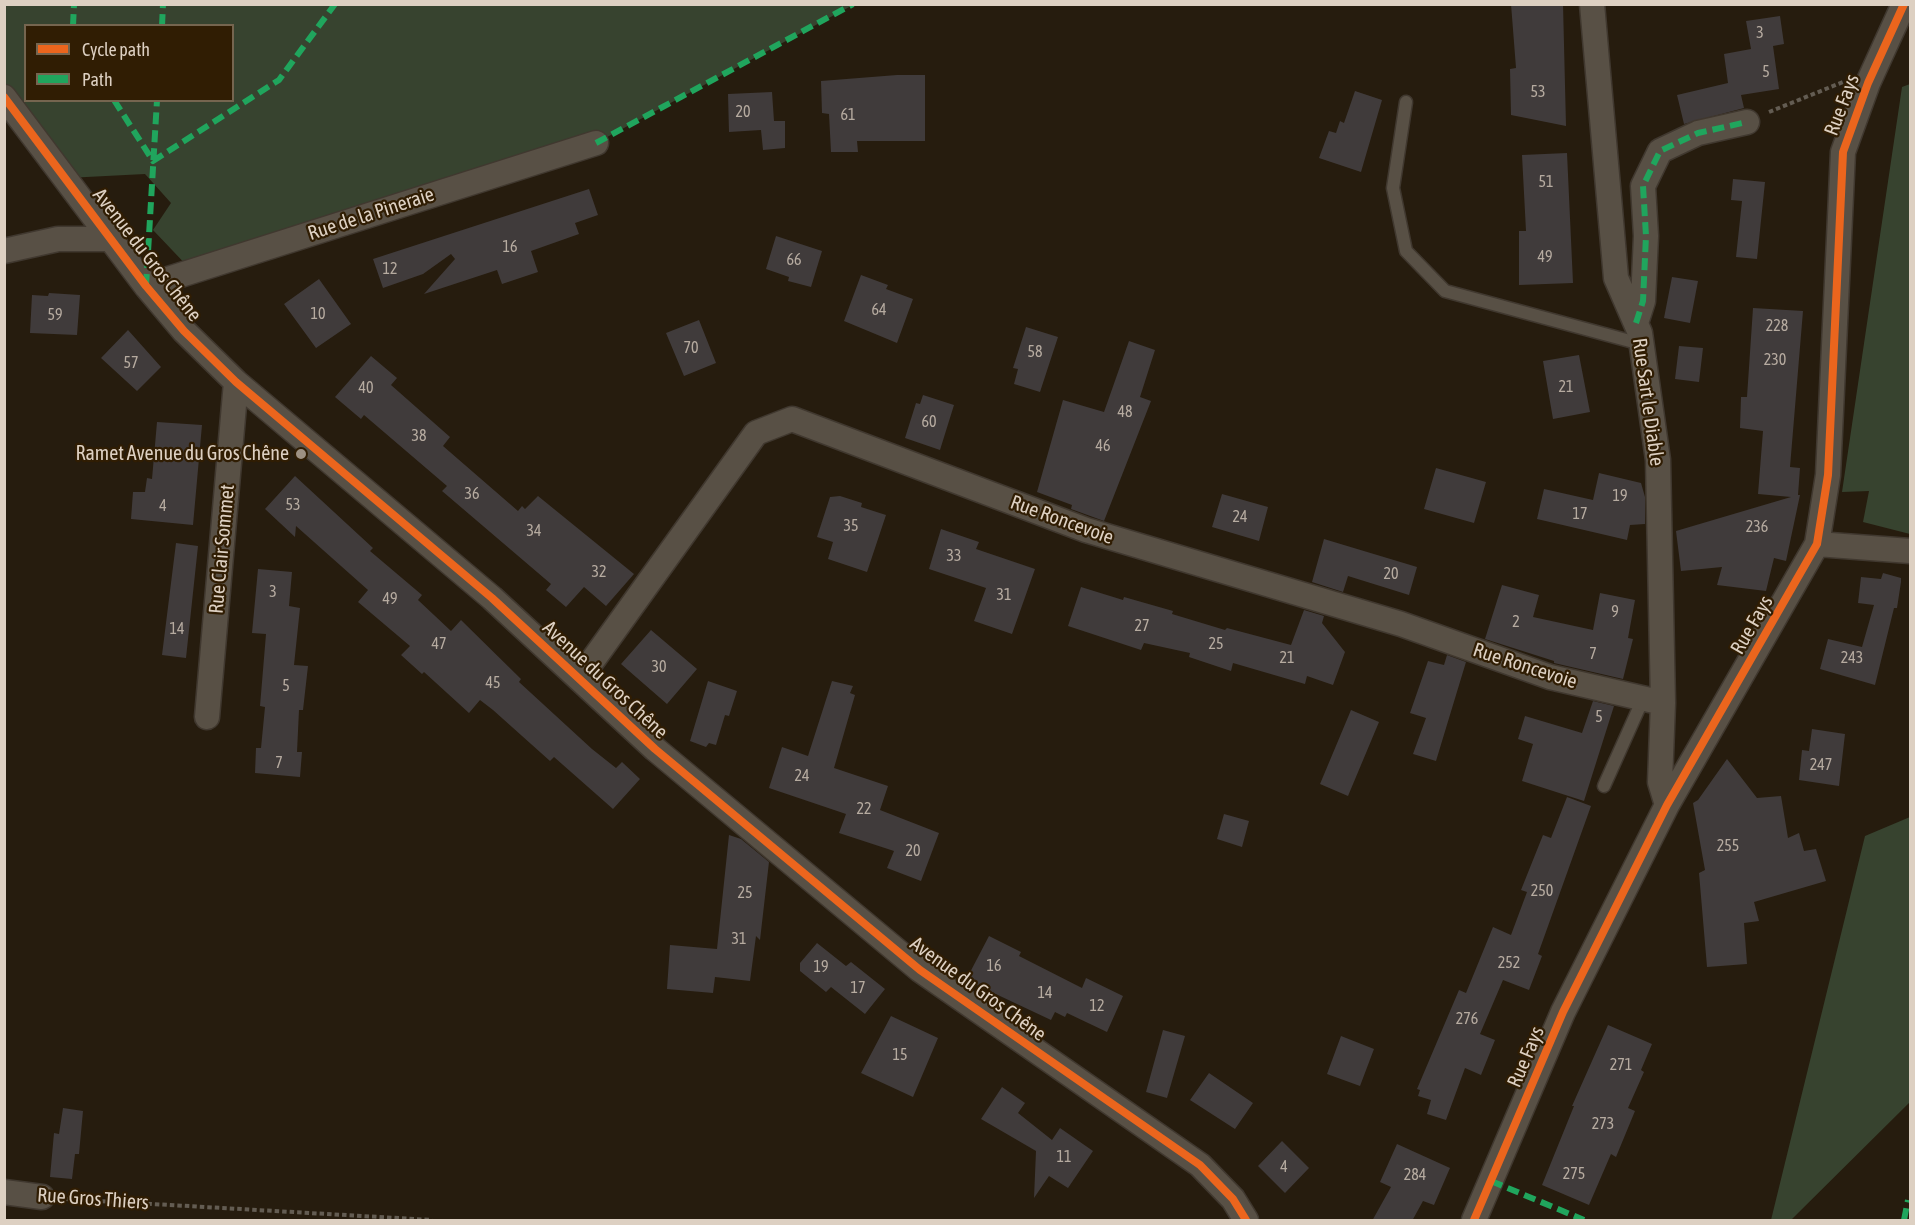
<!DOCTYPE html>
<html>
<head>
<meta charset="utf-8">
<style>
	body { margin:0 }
	#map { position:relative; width:1915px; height:1225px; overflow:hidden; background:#261c0e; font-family:"Asap Condensed",sans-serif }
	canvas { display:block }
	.frame { position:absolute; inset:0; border:6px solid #ddd0c2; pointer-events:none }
	.legend { position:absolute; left:24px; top:24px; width:210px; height:78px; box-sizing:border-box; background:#301d03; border:2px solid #75654f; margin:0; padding:8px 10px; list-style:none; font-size:18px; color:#ddd0c2 }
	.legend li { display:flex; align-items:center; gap:12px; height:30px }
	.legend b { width:30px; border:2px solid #75654f }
</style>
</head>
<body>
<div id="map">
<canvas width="1915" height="1225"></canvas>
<div class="frame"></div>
<ul class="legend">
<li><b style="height:8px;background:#eb651d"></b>Cycle path</li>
<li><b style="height:8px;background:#20a55d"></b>Path</li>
</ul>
</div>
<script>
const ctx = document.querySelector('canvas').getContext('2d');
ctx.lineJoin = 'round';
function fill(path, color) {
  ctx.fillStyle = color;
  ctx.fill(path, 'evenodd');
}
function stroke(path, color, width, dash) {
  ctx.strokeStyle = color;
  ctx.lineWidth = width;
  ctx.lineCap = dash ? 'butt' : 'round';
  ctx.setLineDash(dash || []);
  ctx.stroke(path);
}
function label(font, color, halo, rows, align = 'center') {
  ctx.font = font + ' "Asap Condensed",sans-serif';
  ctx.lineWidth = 4.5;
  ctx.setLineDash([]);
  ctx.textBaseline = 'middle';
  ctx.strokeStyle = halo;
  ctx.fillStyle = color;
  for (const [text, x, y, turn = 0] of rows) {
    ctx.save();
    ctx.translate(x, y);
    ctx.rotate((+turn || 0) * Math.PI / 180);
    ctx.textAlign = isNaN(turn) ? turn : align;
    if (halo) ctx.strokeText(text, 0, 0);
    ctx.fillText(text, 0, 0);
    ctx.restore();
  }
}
fill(new Path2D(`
	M5,5H853L596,143L192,271L153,230L171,203L145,174L67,178L5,97ZM26,26H232V100H26Z
	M1910,84V534L1863,522L1869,491L1842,492L1902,87Z
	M1910,817V1102L1791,1220H1771L1865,836Z`), '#37432f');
fill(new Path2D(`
	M1511,4H1563L1566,126L1511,115L1510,69L1516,68Z
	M1780,16L1784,44L1773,46L1779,89L1741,95L1744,108L1684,124L1677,95L1728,83L1724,54L1751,49L1746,21Z
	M897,75H925V141H857L858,152H831L829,114L822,113L821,81Z
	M1355,91L1382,100L1361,172L1319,158L1329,131L1336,133L1340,121L1344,123Z
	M772,92L774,121H785V148L763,150L761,130L729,132L728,94Z
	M1567,153L1573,283L1519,285V231H1526L1522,155Z
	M1733,179L1765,182L1757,259L1736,257L1742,201L1731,200Z
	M589,189L598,215L575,223L579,234L531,251L538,272L502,284L497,270L424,294L455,259L451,254L423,274L383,288L373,259Z
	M776,236L822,251L811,287L788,281L789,277L766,269Z
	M861,275L888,285L886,289L913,299L897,343L844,321Z
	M1672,277L1698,281L1690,323L1664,318Z
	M319,279L351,324L316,348L284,304Z
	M49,293L80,295L77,335L30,333L32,295L48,296Z
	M1753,308L1803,311L1790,467L1800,468L1798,495H1800L1786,561L1774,558L1766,591L1717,585L1722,567L1681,571L1676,531L1791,497L1758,494L1763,431L1740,428L1741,397H1747Z
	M699,320L716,363L684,376L666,333Z
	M1026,327L1058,337L1040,392L1014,384L1018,369L1013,368Z
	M128,330L161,367L137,391L101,358Z
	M1129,341L1155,350L1140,397L1151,401L1104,521L1071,509L1072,505L1037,492L1063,400L1104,412Z
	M1679,346L1703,348L1699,382L1675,379Z
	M1579,355L1590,412L1553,419L1543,361Z
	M371,356L397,378L391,385L450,437L443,446L518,511L522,506L525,509L538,496L634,574L606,606L584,587L566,607L546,590L551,584L442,491L447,486L364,415L361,419L335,397Z
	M923,395L954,405L940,450L905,438L916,403L920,404Z
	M157,422L202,425L193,525L131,519L133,492H145L147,478L152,479Z
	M1436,468L1486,482L1474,523L1424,509Z
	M1599,473L1641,483L1645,497V524L1630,525L1627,540L1537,519L1544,489L1593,500Z
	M295,476L373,548L370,551L422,595L418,600L451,631L461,620L521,679L519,682L592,749L616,768L622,762L640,779L613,809L554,757L550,761L493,710L480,700L469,713L424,672L422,674L401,655L410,646L358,602L368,590L296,526L295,537L265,509Z
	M1222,494L1268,507L1259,541L1212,527Z
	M840,496L862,503L861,507L886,515L867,572L828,559L833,542L817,537L830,497Z
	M941,529L979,542L976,549L1035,569L1012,634L974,621L986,588L929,569Z
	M1324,539L1417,567L1409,595L1348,576L1343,592L1312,582Z
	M176,543L198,546L186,658L162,655Z
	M258,569L292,572L289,606L300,608L294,665L308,666L303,710H299L297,752H302L300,777L255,773L256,748H261L265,707L260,706L266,634L252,633Z
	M1883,573L1901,578V582L1897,608H1894L1875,685L1820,669L1828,639L1862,647L1874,605L1858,603L1861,577L1881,579Z
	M1502,585L1539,595L1533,617L1593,630L1600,593L1635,600L1628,638L1633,639L1623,679L1554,663V661L1485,639Z
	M1081,587L1123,600L1124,597L1173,611L1172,614L1225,630L1227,628L1291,645L1304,610L1324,616L1322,623L1345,652L1333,685L1307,676L1305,684L1233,663L1231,671L1189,657L1190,653L1144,643L1141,650L1068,626Z
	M651,630L697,669L667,704L621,664Z
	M1447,655L1466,662L1436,761L1413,754L1426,718L1410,713L1428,661L1444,665Z
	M708,681L737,691L729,716L725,715L716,745L709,743L706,747L690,741Z
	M832,681L853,686L850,693L855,695L834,768L888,786L880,810L939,833L921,881L887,868L894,851L839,833L846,814L769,788L782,747L808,756Z
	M1593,701L1614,706L1584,801L1522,781L1533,744L1518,739L1525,716L1582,733Z
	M1351,710L1379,722L1348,796L1320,784Z
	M1812,729L1845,734L1839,786L1799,780L1802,750L1809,751Z
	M1727,759L1757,798L1781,796L1788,838L1799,833L1804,851L1816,849L1826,881L1754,902L1759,921L1744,923L1747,964L1707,967L1699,873L1705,870L1693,803L1698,800Z
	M1567,797L1591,806L1538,954L1542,956L1529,990L1503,980L1480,1034L1495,1040L1481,1075L1465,1068L1446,1120L1427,1114L1431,1100L1418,1096L1420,1090L1417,1089L1459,990L1466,993L1493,927L1511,935L1527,892L1521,890L1543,835L1551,838Z
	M1224,814L1249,821L1242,847L1217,839Z
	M729,835L741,839L769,862L760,940L756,936L750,981L715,977L713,993L667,989L670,945L717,949Z
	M989,936L1021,952L1019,956L1082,988L1086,978L1123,996L1107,1032L1067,1013L1065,1017L1055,1012L1051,1020L966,980Z
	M817,943L846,966L851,962L885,989L865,1014L831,987L826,992L800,971V963Z
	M891,1016L938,1038L913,1097L861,1073Z
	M1608,1025L1652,1044L1641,1070L1644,1072L1628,1108L1635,1111L1616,1157L1611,1154L1589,1205L1542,1185L1574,1106H1572Z
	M1163,1030L1185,1036L1167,1098L1146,1092Z
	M1341,1036L1374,1049L1360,1086L1327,1074Z
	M1209,1073L1253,1103L1235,1129L1190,1100Z
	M1002,1087L1025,1103L1018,1113L1052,1140L1060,1128L1093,1151L1068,1188L1049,1176L1034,1198L1036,1151L981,1119Z
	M63,1108L83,1111L79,1154H75L72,1179L50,1177L54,1133L59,1134Z
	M1282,1141L1309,1168L1285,1193L1258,1166Z
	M1397,1144L1450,1168L1434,1205L1423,1201L1412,1221H1372L1391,1187L1380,1182Z`), '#403b3b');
const lane = new Path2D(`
	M1406,102L1393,188L1406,251L1445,291L1641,344
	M1604,786L1643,699`);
const street = new Path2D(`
	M1592,4L1616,278L1640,333L1658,460L1663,703L1660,782L1667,805
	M4,97L146,286L184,331L236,382L492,598L655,749L920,970L1200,1165L1233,1199L1246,1220
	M4,251L58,239H111
	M146,286L596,143
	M1636,323L1643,301L1646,236L1643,186L1660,151L1698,133L1747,122
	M1817,544L1910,551
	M580,678L756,433L792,419L1086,530L1401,624L1550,677L1663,703
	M207,717L236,382
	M4,1192L42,1197
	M1474,1220L1563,1012L1667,805L1817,544L1828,475L1843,152L1868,83L1904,4`);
stroke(lane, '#40382f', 15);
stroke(street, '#40382f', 27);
stroke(new Path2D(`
	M1769,112L1843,82
	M65,1199L432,1220`), '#635c52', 4, [4.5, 3]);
stroke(lane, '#585045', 12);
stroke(street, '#585045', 24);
stroke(new Path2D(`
	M73,26L74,4
	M162,26L163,4
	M114,100L153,161L279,80L335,4
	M596,143L853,4
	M146,286L157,100
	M1636,323L1643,301L1646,236L1643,186L1660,151L1698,133L1747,122
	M1491,1181L1584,1220
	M1904,1220L1908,1200`), '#20a55d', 6, [12, 6]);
stroke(new Path2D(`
	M4,97L146,286L184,331L236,382L492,598L655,749L920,970L1200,1165L1233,1199L1246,1220
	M1474,1220L1563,1012L1667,805L1817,544L1828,475L1843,152L1868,83L1904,4`), '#eb651d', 8);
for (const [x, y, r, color] of [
	[301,454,6,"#9d9183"]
]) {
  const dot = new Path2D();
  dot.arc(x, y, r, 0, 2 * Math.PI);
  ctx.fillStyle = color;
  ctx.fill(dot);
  stroke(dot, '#301d03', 2);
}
label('16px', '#b6aba0', null, [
	["3",1760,33],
	["5",1766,72],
	["53",1538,92],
	["20",743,112],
	["61",848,115],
	["51",1546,182],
	["16",510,247],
	["49",1545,257],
	["66",794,260],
	["12",390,269],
	["64",879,310],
	["10",318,314],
	["59",55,315],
	["228",1777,326],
	["70",691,348],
	["58",1035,352],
	["230",1775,360],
	["57",131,363],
	["21",1566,387],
	["40",366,388],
	["48",1125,412],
	["60",929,422],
	["38",419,436],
	["46",1103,446],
	["36",472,494],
	["19",1620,496],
	["53",293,505],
	["4",163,506],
	["17",1580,514],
	["24",1240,517],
	["35",851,526],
	["236",1757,527],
	["34",534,531],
	["33",954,556],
	["32",599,572],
	["20",1391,574],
	["3",273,592],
	["31",1004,595],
	["49",390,599],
	["9",1615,612],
	["2",1516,622],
	["27",1142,626],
	["14",177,629],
	["47",439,644],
	["25",1216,644],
	["7",1593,654],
	["21",1287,658],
	["243",1852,658],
	["30",659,667],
	["45",493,683],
	["5",286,686],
	["5",1599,717],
	["7",279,763],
	["247",1821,765],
	["24",802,776],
	["22",864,809],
	["255",1728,846],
	["20",913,851],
	["250",1542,891],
	["25",745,893],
	["31",739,939],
	["252",1509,963],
	["16",994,966],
	["19",821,967],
	["17",858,988],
	["14",1045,993],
	["12",1097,1006],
	["276",1467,1019],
	["15",900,1055],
	["271",1621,1065],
	["273",1603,1124],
	["11",1064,1157],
	["4",1284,1167],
	["275",1574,1174],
	["284",1415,1175]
]);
label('20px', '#ddd0c2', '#301d03', [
	["Rue Fays",1842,105,-69],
	["Rue de la Pineraie",371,214,-18],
	["Avenue du Gros Chêne",147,255,52],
	["Rue Sart le Diable",1648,402,82],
	["Rue Roncevoie",1062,520,20],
	["Rue Clair Sommet",222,549,-85],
	["Rue Fays",1752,625,-60],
	["Rue Roncevoie",1525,666,18],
	["Avenue du Gros Chêne",605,680,43],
	["Avenue du Gros Chêne",978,989,36],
	["Rue Fays",1526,1057,-67],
	["Rue Gros Thiers",93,1199,4]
]);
label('20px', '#ddd0c2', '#301d03', [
	["Ramet Avenue du Gros Chêne",289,454]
], 'right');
</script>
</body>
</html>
